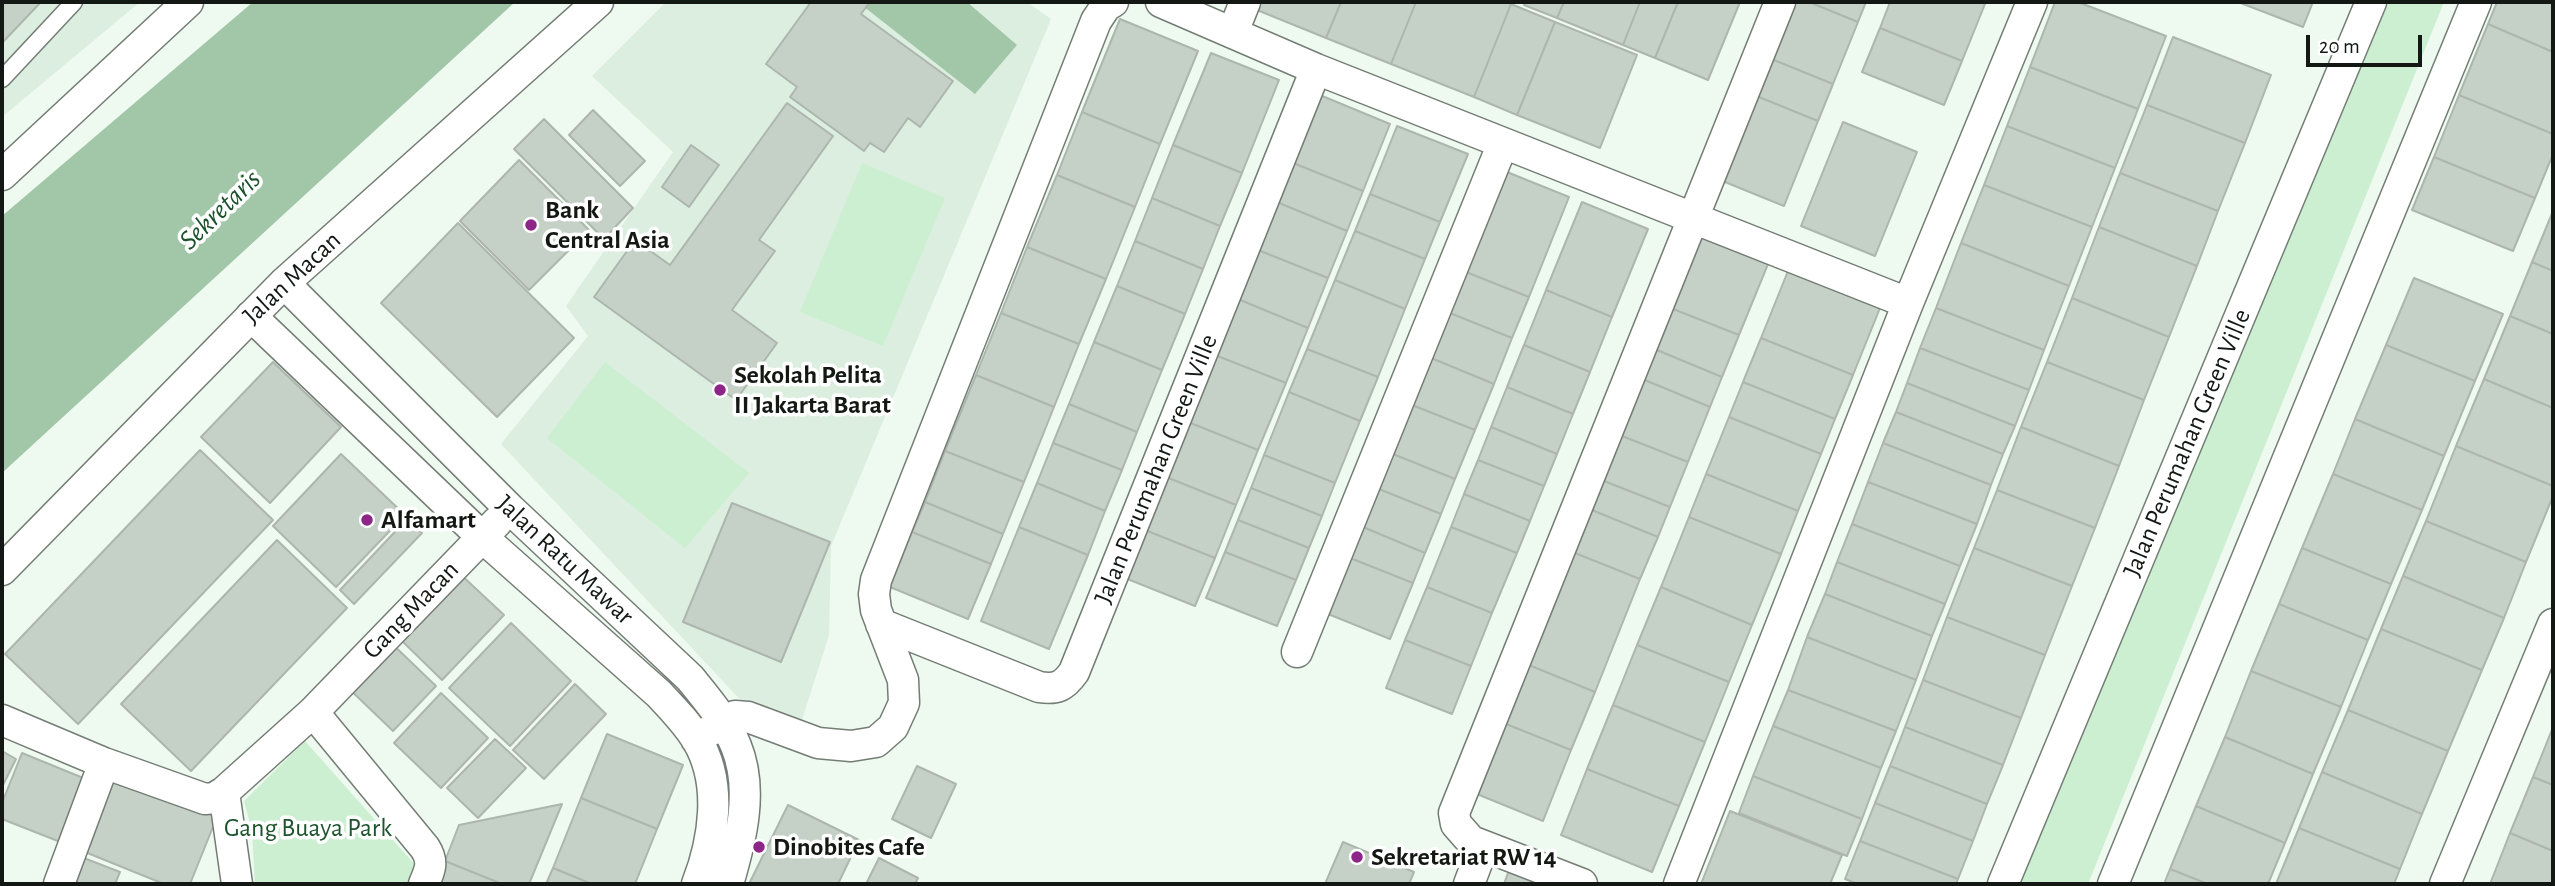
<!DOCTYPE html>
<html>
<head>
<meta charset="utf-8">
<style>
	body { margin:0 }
	#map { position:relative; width:2555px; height:886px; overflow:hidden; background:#eef9ef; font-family:"Alegreya Sans",sans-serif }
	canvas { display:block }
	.frame { position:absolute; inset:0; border:4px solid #141815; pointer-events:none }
	.scale { position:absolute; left:2306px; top:35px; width:116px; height:32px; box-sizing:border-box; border:4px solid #141815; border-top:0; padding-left:9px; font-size:21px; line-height:24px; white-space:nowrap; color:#141815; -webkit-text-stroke:5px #fff; paint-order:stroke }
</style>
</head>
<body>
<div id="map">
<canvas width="2555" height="886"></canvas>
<div class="frame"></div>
<div class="scale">20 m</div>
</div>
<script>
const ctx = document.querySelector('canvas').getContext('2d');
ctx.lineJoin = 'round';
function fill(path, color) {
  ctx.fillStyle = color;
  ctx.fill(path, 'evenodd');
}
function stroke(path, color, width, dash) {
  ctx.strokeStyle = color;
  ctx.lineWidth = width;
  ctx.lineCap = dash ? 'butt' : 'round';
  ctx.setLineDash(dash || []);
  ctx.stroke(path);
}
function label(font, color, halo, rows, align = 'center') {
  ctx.font = font + ' "Alegreya Sans",sans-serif';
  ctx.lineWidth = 7;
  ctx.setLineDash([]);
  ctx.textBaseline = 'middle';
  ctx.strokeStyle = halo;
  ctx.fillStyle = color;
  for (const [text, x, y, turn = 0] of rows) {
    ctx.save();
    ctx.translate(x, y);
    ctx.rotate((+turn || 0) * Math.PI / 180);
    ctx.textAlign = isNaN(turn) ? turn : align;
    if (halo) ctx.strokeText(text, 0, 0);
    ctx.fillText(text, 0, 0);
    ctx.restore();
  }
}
fill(new Path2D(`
	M2,2H140L2,117Z
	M666,2H1027L1051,19L831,546L829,635L801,723H762L501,444L588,336L566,306L673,152L592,76Z`), '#dceedf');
fill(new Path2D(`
	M2378,2H2444L2088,884H2006Z
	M862,163L945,198L883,346L800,312Z
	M605,362L749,473L685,548L547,438Z
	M305,741L416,866L409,884H255L252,831L244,801Z`), '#ccefd2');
fill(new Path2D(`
	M253,2H515L2,473V216Z
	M867,2H967L1017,45L975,94L863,6Z`), '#a2c6a8');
const building = new Path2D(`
	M2,2H41L2,43Z
	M811,2H870L861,14L953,81L920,127L908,118L884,152L870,143L864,151L790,97L797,87L766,64Z
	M1260,2H1341L1326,38L1257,10Z
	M1341,2H1416L1391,64L1326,38Z
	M1416,2H1505L1511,4L1474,97L1391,64Z
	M1526,2H1564L1557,18L1524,5Z
	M1564,2H1640L1623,45L1557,18Z
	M1640,2H1678L1655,58L1623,45Z
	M1678,2H1740L1708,80L1655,58Z
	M1792,2H1809L1858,22L1833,84L1769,58Z
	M1809,2H1866L1858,22Z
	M1890,2H1979L1985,4L1962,61L1880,28Z
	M2055,2H2078L2166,36L2138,109L2030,67Z
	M2238,2H2313L2303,27Z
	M2497,2H2553V52L2488,24Z
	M1511,4L1555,22L1517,115L1474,97Z
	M1120,19L1198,51L1160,144L1082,112Z
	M1555,22L1637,55L1600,148L1517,115Z
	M2488,24L2553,52V134L2459,95Z
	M1880,28L1962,61L1944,105L1862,72Z
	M2173,37L2271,75L2245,143L2147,105Z
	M1211,53L1279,80L1242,173L1173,145Z
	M1769,58L1833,84L1818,121L1754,95Z
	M2030,67L2138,109L2115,168L2007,126Z
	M1315,93L1390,124L1363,191L1288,161Z
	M1754,95L1818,121L1784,206L1720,180Z
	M2459,95L2553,134V154L2535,198L2434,157Z
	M787,103L833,136L759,240L775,251L732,310L777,343L736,400L594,297L635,240L670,265Z
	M2147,105L2245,143L2218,211L2120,173Z
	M593,110L645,161L620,186L569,135Z
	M1082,112L1160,144L1135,207L1057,175Z
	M544,119L633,208L604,239L514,149Z
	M1843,122L1917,152L1875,256L1801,226Z
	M1397,126L1468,154L1440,222L1370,194Z
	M2007,126L2115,168L2092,227L1984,185Z
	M691,145L719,165L689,207L662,187Z
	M1173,145L1242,173L1220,226L1152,198Z
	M2434,157L2535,198L2513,251L2412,210Z
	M519,160L589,230L529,290L460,221Z
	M1288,161L1363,191L1347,231L1272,200Z
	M1507,172L1569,197L1529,297L1466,272Z
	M2120,173L2218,211L2197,266L2099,227Z
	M1057,175L1135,207L1106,279L1027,247Z
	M1984,185L2092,227L2069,286L1961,243Z
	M1370,194L1440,222L1425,259L1355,231Z
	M1152,198L1220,226L1203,269L1135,241Z
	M1272,200L1347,231L1328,278L1253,248Z
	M1582,202L1648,229L1612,317L1546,290Z
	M2553,211V271L2532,262Z
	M458,223L574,338L497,417L381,303Z
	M2099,227L2197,266L2169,337L2072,298Z
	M1355,231L1425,259L1405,309L1335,280Z
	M1697,236L1768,264L1739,335L1668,307Z
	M1135,241L1203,269L1185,314L1117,286Z
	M1961,243L2069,286L2044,350L1936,308Z
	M1027,247L1106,279L1079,344L1001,313Z
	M1253,248L1328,278L1308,328L1233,297Z
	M2532,262L2553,271V334L2510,316Z
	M1788,271L1880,308L1853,375L1761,338Z
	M1466,272L1529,297L1512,338L1450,313Z
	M2414,278L2503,314L2475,381L2386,345Z
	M1335,280L1405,309L1378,377L1307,349Z
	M1117,286L1185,314L1162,370L1094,342Z
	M1546,290L1612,317L1590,372L1524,345Z
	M1233,297L1308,328L1286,383L1210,353Z
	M2072,298L2169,337L2144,400L2047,362Z
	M1668,307L1739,335L1722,377L1652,348Z
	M1936,308L2044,350L2029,390L1920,348Z
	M1001,313L1079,344L1054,407L976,375Z
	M1450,313L1512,338L1494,384L1431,358Z
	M2510,316L2553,334V408L2484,379Z
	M1761,338L1853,375L1835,419L1743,382Z
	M1094,342L1162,370L1137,432L1069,404Z
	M1524,345L1590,372L1573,414L1507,387Z
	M2386,345L2475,381L2444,456L2355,419Z
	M1652,348L1722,377L1710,407L1640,378Z
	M1920,348L2029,390L2015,426L1907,383Z
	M1307,349L1378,377L1360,421L1289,392Z
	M1210,353L1286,383L1258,450L1183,420Z
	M1431,358L1494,384L1475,430L1412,405Z
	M273,362L341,427L270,503L201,437Z
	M2047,362L2144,400L2119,466L2021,427Z
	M976,375L1054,407L1024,482L945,451Z
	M1640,378L1710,407L1688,462L1617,434Z
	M2484,379L2553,408V486L2456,446Z
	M1743,382L1835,419L1821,454L1729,417Z
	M1907,383L2015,426L2003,454L1896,412Z
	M1507,387L1573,414L1557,454L1491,427Z
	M1289,392L1360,421L1335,483L1264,455Z
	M1069,404L1137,432L1122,470L1053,443Z
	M1412,405L1475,430L1455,479L1393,454Z
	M1896,412L2003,454L1991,485L1883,443Z
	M1729,417L1821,454L1798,511L1706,474Z
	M2355,419L2444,456L2422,510L2333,474Z
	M1183,420L1258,450L1236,505L1161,475Z
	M1491,427L1557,454L1544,486L1478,460Z
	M2021,427L2119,466L2095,528L1997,490Z
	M1617,434L1688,462L1670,507L1599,479Z
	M1053,443L1122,470L1105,511L1037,483Z
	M1883,443L1991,485L1977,524L1868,482Z
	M2456,446L2553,486V496L2526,562L2426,521Z
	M200,450L273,520L78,724L5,654Z
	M945,451L1024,482L1003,534L925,502Z
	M341,454L405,515L336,587L273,526Z
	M1393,454L1455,479L1441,514L1379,489Z
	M1264,455L1335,483L1322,516L1251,488Z
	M1478,460L1544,486L1530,521L1464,494Z
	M1706,474L1798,511L1781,554L1689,517Z
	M2333,474L2422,510L2391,584L2302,548Z
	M1161,475L1236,505L1215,558L1140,528Z
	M1599,479L1670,507L1658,537L1587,508Z
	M1868,482L1977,524L1960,566L1852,524Z
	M1037,483L1105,511L1088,555L1019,527Z
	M1251,488L1322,516L1309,548L1238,520Z
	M1379,489L1441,514L1425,553L1363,527Z
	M1997,490L2095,528L2072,586L1974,548Z
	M1464,494L1530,521L1517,553L1451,527Z
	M925,502L1003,534L991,564L912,532Z
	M732,503L830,542L781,662L683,622Z
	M1587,508L1658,537L1640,579L1570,551Z
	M1689,517L1781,554L1752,625L1661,587Z
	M407,519L422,533L354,604L340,590Z
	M1238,520L1309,548L1296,580L1225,552Z
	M2426,521L2526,562L2504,618L2403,576Z
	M1852,524L1960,566L1945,604L1837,562Z
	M1019,527L1088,555L1049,649L981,621Z
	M1363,527L1425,553L1413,583L1350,558Z
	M1451,527L1517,553L1492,613L1427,587Z
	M1140,528L1215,558L1195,606L1120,576Z
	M912,532L991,564L968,619L890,587Z
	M277,540L347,608L191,771L121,704Z
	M1974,548L2072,586L2045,655L1947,617Z
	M2302,548L2391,584L2368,640L2279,604Z
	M1570,551L1640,579L1595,692L1524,663Z
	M1225,552L1296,580L1277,626L1206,598Z
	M1350,558L1413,583L1390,639L1328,614Z
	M1837,562L1945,604L1932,636L1825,594Z
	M458,572L504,615L442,680L397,636Z
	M2403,576L2504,618L2482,670L2381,629Z
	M1427,587L1492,613L1471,666L1405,640Z
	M1661,587L1752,625L1729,682L1637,645Z
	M1825,594L1932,636L1916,680L1807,637Z
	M2279,604L2368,640L2341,707L2251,671Z
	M1947,617L2045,655L2021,718L1923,680Z
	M511,623L571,681L510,746L449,688Z
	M2381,629L2482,670L2448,751L2348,710Z
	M1807,637L1916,680L1896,731L1788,690Z
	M386,638L436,686L393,731L343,683Z
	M1405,640L1471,666L1452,714L1386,688Z
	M1637,645L1729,682L1705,742L1613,705Z
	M1524,663L1595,692L1571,750L1501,722Z
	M2251,671L2341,707L2313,774L2225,737Z
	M1923,680L2021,718L2003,765L1905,727Z
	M575,684L606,714L544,779L513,750Z
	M1788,690L1896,731L1881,768L1773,726Z
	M441,693L488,738L441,788L394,743Z
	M1613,705L1705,742L1679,806L1587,769Z
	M2348,710L2448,751L2422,814L2322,772Z
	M1501,722L1571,750L1543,821L1472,792Z
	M1773,726L1881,768L1862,819L1753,776Z
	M1905,727L2003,765L1987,804L1890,766Z
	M2553,727V785L2533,777Z
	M607,734L683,765L657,829L581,798Z
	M2225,737L2313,774L2285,843L2196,806Z
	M495,739L526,768L478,818L447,788Z
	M2,751L16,759L2,787Z
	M22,753L93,782L68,845L2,819V803Z
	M917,766L956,784L931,838L892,819Z
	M1890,766L1987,804L1973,841L1875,803Z
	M1587,769L1679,806L1652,872L1561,835Z
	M2322,772L2422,814L2400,869L2299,828Z
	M116,775L217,817L190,884H164L85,852Z
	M1753,776L1862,819L1847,856L1739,813Z
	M2533,777L2553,785V851L2510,833Z
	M581,798L657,829L635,884H592L553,868Z
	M1875,803L1973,841L1958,879L1860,841Z
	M562,804L529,884H502L445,861L459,825Z
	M788,805L859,840L838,884H749Z
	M2196,806L2285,843L2268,884H2208L2170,869Z
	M1730,811L1842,855L1830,884H1701Z
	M2299,828L2400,869L2394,884H2276Z
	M2510,833L2553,851V884H2490Z
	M1860,841L1958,879L1956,884H1858L1845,879Z
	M1343,842L1414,872L1409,884H1325Z
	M76,855L120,872L115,884H64Z
	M879,858L918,878L915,884H866Z
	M445,861L502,884H435Z
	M553,868L592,884H546Z
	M2170,869L2208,884H2164Z
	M1509,870L1544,884H1504Z`);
fill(building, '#c5d0c7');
stroke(building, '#acb6ad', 2);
const service = new Path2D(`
	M2,79L74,2`);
const minor = new Path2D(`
	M1161,2L1316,69L1908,303
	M1233,32L1245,2
	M2,175L188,2
	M284,283L510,509L690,678C707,699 726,721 736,746C754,790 741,840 728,884
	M251,316L482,537L659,694C673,709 687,723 697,740C723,783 714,840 697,884
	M2,570L284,283L598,2
	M881,624L1039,687C1057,690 1064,686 1074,672L1316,69
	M1297,652L1503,143
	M313,712L425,848C434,862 430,870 424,884
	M2,720L104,763L205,799L214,798L224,792L313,712L497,522
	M696,739L735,716L748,717L818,743L851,746L876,742L893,727L904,703L903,680L876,610L874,594L876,580L1096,21L1106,6L1113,2
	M224,792L237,884
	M59,884L104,763
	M1469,884L1483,847
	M1582,884L1471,841L1456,824L1454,813L1780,2
	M1679,884L1908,303L2032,2
	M2003,884L2371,2
	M2113,884L2476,2
	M2445,884L2553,624`);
stroke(service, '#747d75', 19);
stroke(minor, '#747d75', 33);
stroke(service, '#fff', 16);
stroke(minor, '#fff', 30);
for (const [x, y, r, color] of [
	[531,225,7,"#8e2589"],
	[720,390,7,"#8e2589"],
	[367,520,7,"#8e2589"],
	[759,847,7,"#8e2589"],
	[1357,857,7,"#8e2589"]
]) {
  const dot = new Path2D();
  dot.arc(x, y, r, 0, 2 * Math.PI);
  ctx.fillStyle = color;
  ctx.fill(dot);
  stroke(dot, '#fff', 2.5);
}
label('bold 26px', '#141815', '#fff', [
	["Bank",545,210],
	["Central Asia",545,240],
	["Sekolah Pelita",734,375],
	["II Jakarta Barat",734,405],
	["Alfamart",381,520],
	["Dinobites Cafe",773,847],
	["Sekretariat RW 14",1371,857]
], 'left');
label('26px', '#141815', '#fff', [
	["Jalan Macan",292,278,-43],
	["Jalan Perumahan Green Ville",2187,443,-67],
	["Jalan Perumahan Green Ville",1156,469,-68],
	["Jalan Ratu Mawar",565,560,43],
	["Gang Macan",411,610,-46]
]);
label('26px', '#1e542d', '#fff', [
	["Gang Buaya Park",308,828]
]);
label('italic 28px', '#1c522b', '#fff', [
	["Sekretaris",220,210,-44]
]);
</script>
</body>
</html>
